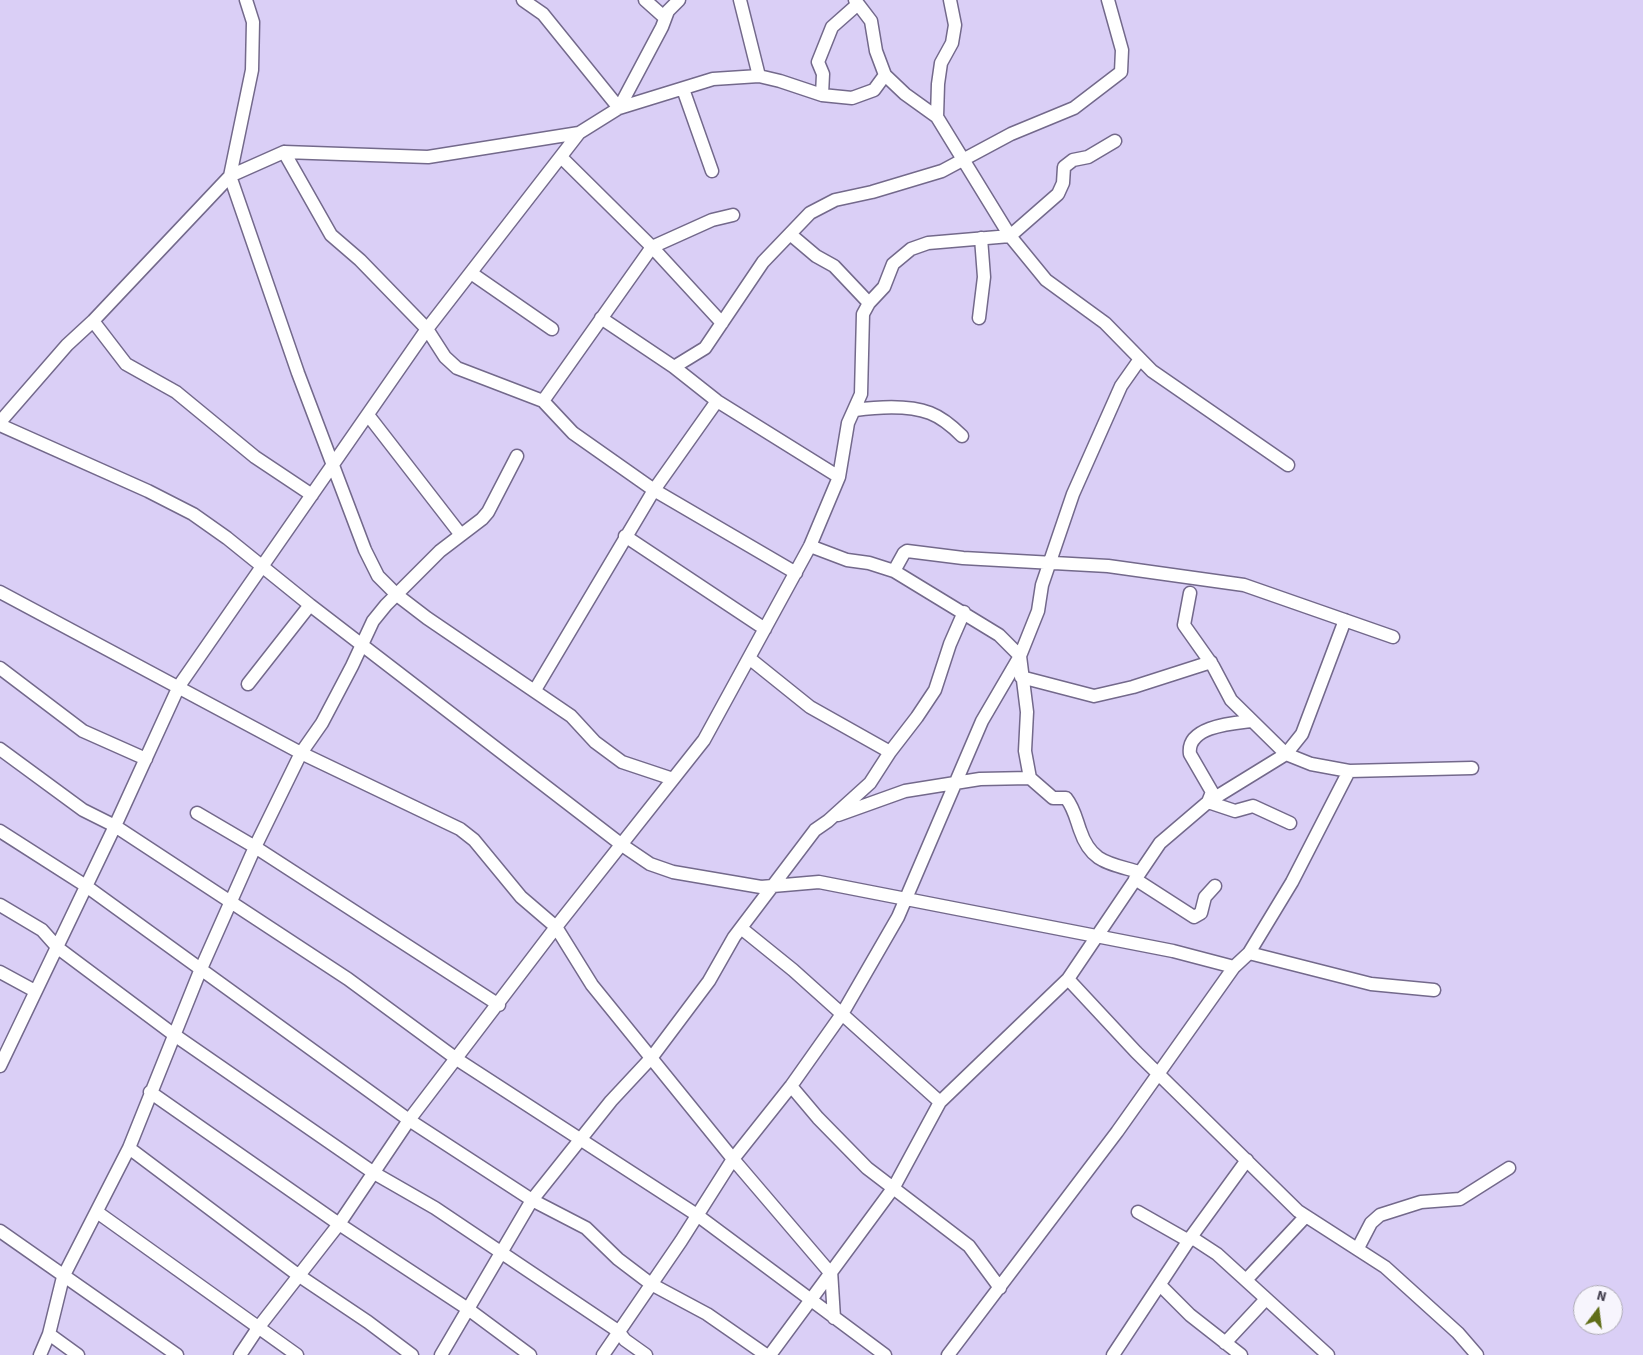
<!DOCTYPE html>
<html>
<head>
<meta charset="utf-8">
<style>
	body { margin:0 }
	#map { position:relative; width:1643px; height:1355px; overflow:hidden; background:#dacff6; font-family:"Source Sans 3",sans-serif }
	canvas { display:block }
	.north { position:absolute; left:1573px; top:1285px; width:50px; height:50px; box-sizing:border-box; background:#f7f5fd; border:1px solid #adaab5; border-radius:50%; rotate:15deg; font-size:14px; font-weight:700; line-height:20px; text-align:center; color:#3e3a49 }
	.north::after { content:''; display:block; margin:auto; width:18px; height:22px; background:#606e18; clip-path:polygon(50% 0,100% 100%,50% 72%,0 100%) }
</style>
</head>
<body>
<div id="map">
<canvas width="1643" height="1355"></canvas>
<div class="north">N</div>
</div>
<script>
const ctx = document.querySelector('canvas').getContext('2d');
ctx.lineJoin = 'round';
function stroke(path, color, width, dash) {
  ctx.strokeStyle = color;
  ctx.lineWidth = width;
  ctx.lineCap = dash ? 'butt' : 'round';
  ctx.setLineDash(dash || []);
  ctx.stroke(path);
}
const minor = new Path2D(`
	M246,0L253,22L252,70L230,176L298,373L365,550L378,576L397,595L427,618L571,716L595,742L622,762L673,779
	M523,0L543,14L619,108
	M645,0L664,17
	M740,0L759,76
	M855,0L871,21L876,51L885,75L905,94L937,117L1010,236L1046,280L1105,323L1152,371L1288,465
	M683,89L712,171
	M822,95L823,74L818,62L832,27L858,4
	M619,108L662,27L668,11L679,0
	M937,117L938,84L941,63L952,43L955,25L950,0
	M284,152L331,235L360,260L427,329L445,357L457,368L543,401L573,433L654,490L796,573
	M561,157L652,247L722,323
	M790,234L816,256L834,266L869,303
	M471,273L552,329
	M601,318L674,367L717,401L839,477
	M979,318L984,277L981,238
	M93,321L126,364L176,392L255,457L312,495
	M674,367L705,348L763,262L810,213L835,200L872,192L942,171L1011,134L1074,108L1121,72L1122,50L1108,0
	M543,401L652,247L712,220L733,215
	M855,410C877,407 909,405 930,413C943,418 953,427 962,436
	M368,415L461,535
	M0,422L67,345L93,321L230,176L284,152L428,157L579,133
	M0,425L148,491L193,514L227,538L310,605L622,845L650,864L673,872L761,887L819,882L1173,951L1234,967
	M625,536L765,629
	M810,546L847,560L869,563L894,571L999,635L1020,656L1027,712L1025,751L1030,778L1053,798H1066C1074,808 1076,819 1080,830C1091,863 1109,863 1139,872
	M894,571L904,553L907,551L963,558L1108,566L1244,585L1393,637
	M0,592L301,753L460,829L474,840L521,897L556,927L592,985L733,1159L827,1269L831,1270
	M1190,593L1184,625L1213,666L1231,700L1286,754L1311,764L1349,771L1472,768
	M749,658L810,707L890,752
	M0,668L83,731L146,759
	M1021,677L1094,696L1133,687L1211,662
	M248,684L310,605
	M535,690L654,490L717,401
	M1251,721C1234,723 1186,726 1190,754L1212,792L1208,802L1235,811L1253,806L1290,823
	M0,749L83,810L115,826L348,979L458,1060L697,1215L885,1355
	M197,813L255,847L499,1005
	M838,815L905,791L980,779L1030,778
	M0,831L86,886L409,1120L532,1200L586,1228L618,1259L651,1284L707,1314L766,1355
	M1135,879L1194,917L1201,913L1205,897L1215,886
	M0,905L42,930L58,948L173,1034L374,1173L435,1208L618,1331L625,1340L646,1355
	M741,928L793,970L940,1102
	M1249,953L1371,984L1434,990
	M0,972L35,991
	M1068,979L1136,1052L1298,1211L1385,1267L1458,1333L1477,1355
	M0,1066L115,826L179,686L427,329L579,133L619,108L713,79L759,76L780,81L822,95L852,98L874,90L885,75
	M791,1086L818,1118L867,1168L969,1246L1000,1288
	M150,1092L339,1224L468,1309L530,1355
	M129,1148L298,1275L368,1322L412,1355
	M97,1212L297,1355
	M1138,1212L1189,1241
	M0,1231L177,1355
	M1191,1237L1217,1254L1328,1355
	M1358,1248L1371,1223L1380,1215L1421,1202L1460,1199L1509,1168
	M831,1270L834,1318
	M1246,1280L1305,1217
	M1160,1285L1190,1315L1241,1355
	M49,1334L78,1355
	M1225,1343L1266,1299
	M40,1355L49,1334L63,1277L129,1148L200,971L255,847L301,753L322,723L352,666L373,621L386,605L440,551L482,519L488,512L517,456
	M240,1355L258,1328L339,1224L409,1120L556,927L704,740L810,546L839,477L848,423L861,394L863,314L869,303L884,287L893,264L911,249L928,243L1010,236L1058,194L1063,183L1064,167L1073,160L1088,157L1115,141
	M441,1355L532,1200L611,1101L652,1057L709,981L734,937L815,830L828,821L870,783L890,752L917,717L935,690L950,644L964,612
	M603,1355L681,1241L733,1159L791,1086L842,1014L898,917L982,721L1020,656L1038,611L1042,585L1073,494L1121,386L1140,359
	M770,1355L894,1187L940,1102L1068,979L1160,843L1208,802L1286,754L1302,734L1345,620
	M948,1355L1117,1132L1234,967L1249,953L1292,882L1349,771
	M1113,1355L1191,1237L1247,1160`);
stroke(minor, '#73698b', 15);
stroke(minor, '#fff', 12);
</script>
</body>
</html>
